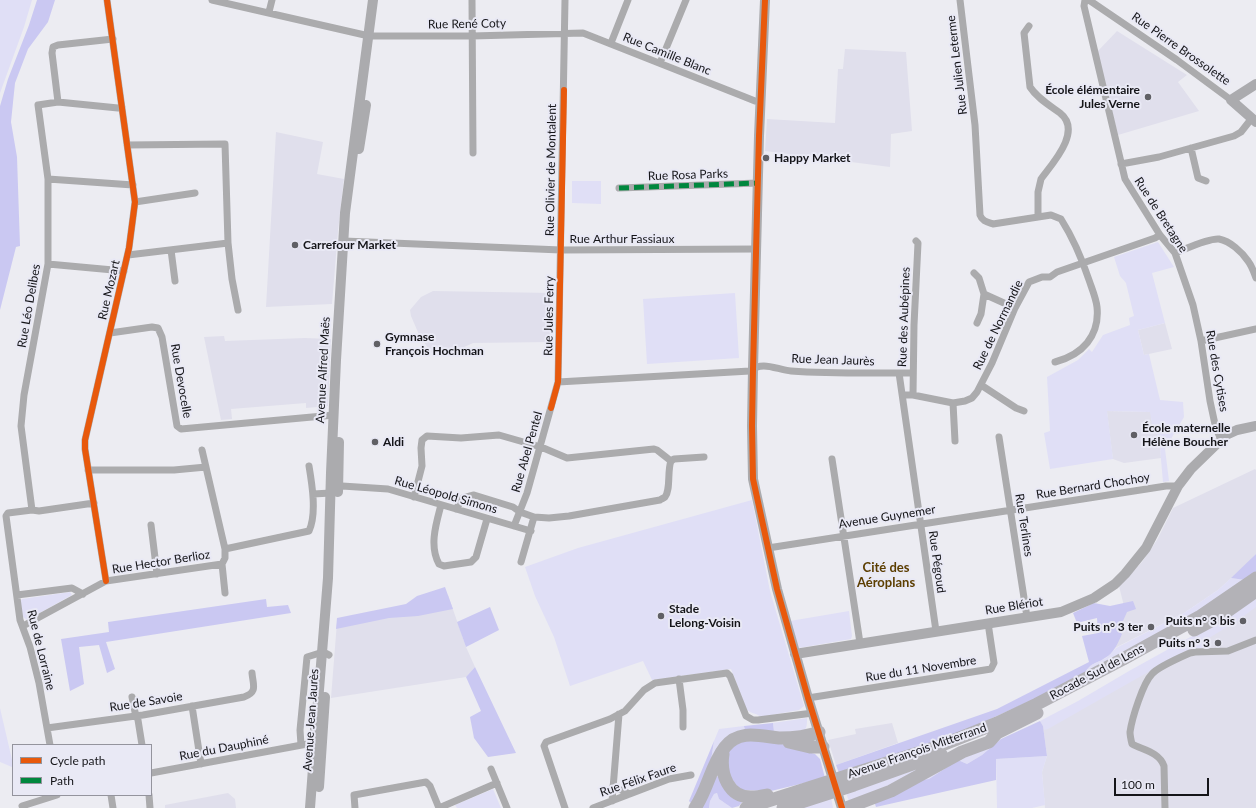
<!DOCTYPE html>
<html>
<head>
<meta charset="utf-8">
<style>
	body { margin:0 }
	#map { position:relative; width:1256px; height:808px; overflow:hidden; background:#ececf2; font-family:Lato,sans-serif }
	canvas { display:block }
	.legend { position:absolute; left:12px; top:744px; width:140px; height:52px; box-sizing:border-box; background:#e9e9f5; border:1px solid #94949d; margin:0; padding:5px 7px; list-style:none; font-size:12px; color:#151519 }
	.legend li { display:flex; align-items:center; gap:8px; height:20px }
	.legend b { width:20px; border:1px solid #94949d }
	.scale { position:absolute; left:1114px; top:778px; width:95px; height:18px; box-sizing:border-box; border:2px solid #151519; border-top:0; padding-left:5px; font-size:12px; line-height:14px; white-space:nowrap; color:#151519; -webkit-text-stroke:3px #e9e9f5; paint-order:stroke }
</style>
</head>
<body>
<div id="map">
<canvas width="1256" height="808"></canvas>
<ul class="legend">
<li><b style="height:5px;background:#e8590c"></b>Cycle path</li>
<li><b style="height:5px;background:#00873e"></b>Path</li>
</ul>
<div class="scale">100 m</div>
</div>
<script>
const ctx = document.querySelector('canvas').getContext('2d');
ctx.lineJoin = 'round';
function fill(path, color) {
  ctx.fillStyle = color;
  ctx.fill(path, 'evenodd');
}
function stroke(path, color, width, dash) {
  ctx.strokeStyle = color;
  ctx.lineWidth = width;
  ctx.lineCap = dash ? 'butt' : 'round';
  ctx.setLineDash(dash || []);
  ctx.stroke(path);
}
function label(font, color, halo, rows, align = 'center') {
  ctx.font = font + ' Lato,sans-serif';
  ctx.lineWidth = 4;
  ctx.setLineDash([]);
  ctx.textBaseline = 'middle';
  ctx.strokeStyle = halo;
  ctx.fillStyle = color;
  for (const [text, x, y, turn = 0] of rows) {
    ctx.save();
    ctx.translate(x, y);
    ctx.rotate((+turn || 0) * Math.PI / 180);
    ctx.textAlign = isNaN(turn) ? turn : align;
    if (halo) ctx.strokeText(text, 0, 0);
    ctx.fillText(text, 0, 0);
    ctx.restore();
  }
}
fill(new Path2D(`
	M1117,31L1187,75L1178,82L1199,111L1118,135L1097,52Z
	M845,49L906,52L912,131L891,134L890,167L765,151L767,119L835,123L838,69H843Z
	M276,132L323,142L317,174L344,179L338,231L332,304L266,307Z
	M433,291L552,293L551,342L473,343L445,356H434L420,337L411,316L410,310L421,297Z
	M1165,323L1172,349L1144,355L1138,330Z
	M224,336L225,341L305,338L331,339L328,406L306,408V403L231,409L232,419L221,420L204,337Z
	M1107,411L1151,412L1153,431L1157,433L1159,437L1161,458L1124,463L1113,459Z
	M1255,469L1256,470V554L1248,563L1218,590L1184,613L1099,656L1124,606L1119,586L1142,562L1157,540L1173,508Z
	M448,595L466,647L475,667L466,677L331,698L337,622Z
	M1256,601V808H1045L1042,772L1047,756L1043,726Z
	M892,723L898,743L836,765L828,740L856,734L855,729Z
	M228,793L235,799L236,808H165V805Z`), '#e0dfec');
fill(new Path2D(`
	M0,0H32L24,27L0,93Z
	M572,181H601V204L572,203Z
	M1158,242L1174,267L1152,273L1165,323L1138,330L1144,355L1149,354L1160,400L1183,402L1184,417L1165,449L1169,481L1163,482L1159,437L1157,433L1153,431L1150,412L1107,411L1113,459L1050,469L1044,433L1050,431L1047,377L1078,360L1089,349L1092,352L1103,335L1130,325L1129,318L1134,316L1126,283L1120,276L1114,257Z
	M735,293L739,358L647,364L643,299Z
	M752,500L770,591L804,706L799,710L761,717C756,713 752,714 747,710L731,669L652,680L643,661L570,686L554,637L535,596L525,567L578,548Z
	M1231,578L1245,580L1187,618L1085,673L1089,666L1106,658L1116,648L1184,613L1218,590Z
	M70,592L72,595L27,620L22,616L20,602L22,599Z
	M1256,594V607L1237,621L1209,638V648H1194L1187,650L1048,729L1044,730L1043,726L1040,721L1078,701L1129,671L1212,625Z
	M849,611L852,636L851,639L799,648L790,621Z
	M0,708L13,764L12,767L0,762Z
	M807,718C807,725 807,729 802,734L774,732L773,723Z
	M744,726L745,730L711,760L714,741L719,729Z
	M1001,739L982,755L967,764L958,760L929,779L915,781L966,754Z
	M1047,756L1042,772L1045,805L1032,808H997L996,759Z
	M928,764L911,776L849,802L846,792L909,772Z
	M493,789L501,808H457L455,805Z
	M717,793L719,799L732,808H709L710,801L714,794Z
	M831,797L833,808H795Z`), '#e0dff6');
fill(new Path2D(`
	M37,0H55L48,22L28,49L15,83L11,122L17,157L20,246L16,247L0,310V106L8,79L29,25Z
	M1256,554V572L1245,580L1231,578Z
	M445,587L453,609L418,616L389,618L336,629L337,618L406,604L417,596Z
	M266,599L267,607L288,605L291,613L106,642L115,669L107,673L99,645L79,647L84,684L70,691L61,639L109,632L108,622Z
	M1133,601L1136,609L1127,612L1123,621L1118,623L1116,629L1122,634C1118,643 1114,653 1105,658C1096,664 1091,662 1085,673L1039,697L948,738L839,773L836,765L997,709L1089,662L1082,636L1098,633L1097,618L1077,623L1073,613L1094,603L1110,606Z
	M490,607L499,630L466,647L457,622Z
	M475,667L516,753L488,757L474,738L470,717L481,711L466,677Z
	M1040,721L1043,726L1047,756L996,759V780L876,807L874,801L915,781L929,779L958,760L967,764L982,755L1001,739Z
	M773,723L774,732L745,730L744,726Z
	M740,740L772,741L815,754L820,759L825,778L771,791L740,790L727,772L729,747Z
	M714,741L711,760L694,806L689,801Z
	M721,775L742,802L739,806L732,808L719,799L717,793L714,794L710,801L709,808H699L713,778Z`), '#cac8f2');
stroke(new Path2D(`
	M212,0L369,36H472L583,33L745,97L755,101H760
	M472,0L473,153
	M960,0L975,125L980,215C982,221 987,222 993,224L1051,215L1061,219C1073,238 1082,259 1089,280C1092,289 1096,298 1097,307C1100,336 1082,355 1055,362
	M1085,0L1084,6L1125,179L1160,235L1175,253L1193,305L1201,341L1210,401L1216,429L1221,439
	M1089,0L1177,60L1231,100
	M269,12L272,0
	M1029,26L1024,33L1030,87C1037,98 1049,105 1060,113C1083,131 1052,164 1041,179L1038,192V216
	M611,43L628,0
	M660,63L686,0
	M58,102L52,53L53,47L58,45L113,39
	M127,145L225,144L228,243L232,279L238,310
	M1191,148L1198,178L1206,181
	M1121,164L1159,157L1234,136L1241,132L1252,118
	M48,179L133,185
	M619,188L758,183
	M135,202L195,193
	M344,241L561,250L756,249
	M171,250L175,281
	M1175,253C1186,249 1208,238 1219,239C1230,241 1242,252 1248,261C1252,266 1254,273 1256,278
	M128,255L228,243
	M48,264L124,271
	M974,273L979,278L984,294L1015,308
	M977,323L981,314L984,294
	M110,333L152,327L158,328L162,337L177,426L181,429L334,415
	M1201,341L1256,329
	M899,373L936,631
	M558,382L750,371C763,360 777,370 791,371C831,374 873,373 913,373
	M981,385L1016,408L1024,411
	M903,395H913L953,403L955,441
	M913,395L914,325L918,243L916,241
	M953,403L965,401L972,398L977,392L992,363L1015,308L1029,282L1042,277H1050L1057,272L1155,238L1160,235
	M999,437L1027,617
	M202,450L225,549V558L222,564L225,593
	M832,459L860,643
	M671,461L674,459L704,457
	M88,470H174L206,467
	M313,494L331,493L338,488L342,486L388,489L531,531
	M414,497L422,466L421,448L422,440L427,436L461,438L499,435L541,447L567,458L654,449L657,450L671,461
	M441,505C436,524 429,546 439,564L444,566L471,562L476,557L487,519
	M456,509L463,498L474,495L513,507L520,512L534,517L549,518L569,516L660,500C661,499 664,498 665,497C671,489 667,471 671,461
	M32,510L21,426L24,395L48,264V179L38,105L58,102L118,108L122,107
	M151,525L157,574
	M514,526L527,493L558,382L565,0
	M768,548L1166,486H1178
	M225,549L309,531C317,514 312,484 309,466
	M521,562L534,517
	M106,581L85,449V440L129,248L135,202L107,0
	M17,595L72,588L83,594
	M23,626L106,581L222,564
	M679,679L683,710V727
	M132,697L135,712L138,720L142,745
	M808,698L991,669L994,663L988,623
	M192,706L201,764
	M47,728L143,715L244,697C258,692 253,685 252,673
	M50,745L39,683L30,647L20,620L6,516L8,513L32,510L39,511L94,503
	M301,745L300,730L307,657L323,652L329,655
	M491,769L507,808
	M151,773L318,742
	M613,786C618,790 624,790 629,794
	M111,795L113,808
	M149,795L150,808
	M612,801L619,714
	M22,806L57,795
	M355,808L354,795L426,782L430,786L439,808
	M439,808L497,783
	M565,808L544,746L546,742L610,719L625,711L644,690L655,683L727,673L730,676L746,716L753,720H758L813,713
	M593,808L669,779L691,775
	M1165,808L1164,766C1159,752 1143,750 1132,744C1131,740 1130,736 1130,732C1132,718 1143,683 1152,674C1158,667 1181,657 1190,653L1195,652L1228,651L1256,640`), '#ababad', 7);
stroke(new Path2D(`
	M765,0L759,136L753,369L752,426L753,479L777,589L808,698L842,808
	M1256,84L1231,100L1256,122
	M359,149L366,105
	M338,492L339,442
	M795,654L1061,612L1094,598L1115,584L1125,574L1146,548L1178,486L1191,469L1226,435L1237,430L1256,426
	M319,787L325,697
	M310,808L315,742V722L318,702L328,578L331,473L336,360L345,213L373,0`), '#ababae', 10);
stroke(new Path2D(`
	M1194,630L1222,615L1256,591
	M789,742L810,747H823
	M723,754C720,773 728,798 752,797C757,797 762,796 767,795
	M695,808C708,789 711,765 725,747C739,729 760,736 779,738C793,738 806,737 819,732
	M746,808L937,747L997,723L1037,704L1123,659L1199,617L1256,578
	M783,808L854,785L941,754
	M846,808L891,791L962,752L989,742L997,733L1037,713`), '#b3b2b7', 13);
stroke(new Path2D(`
	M619,188L758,183`), '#00873e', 5, [10, 5]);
stroke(new Path2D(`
	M765,0L759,136L753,369L752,426L753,479L777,589L808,698L842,808
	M551,408L558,382L564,90
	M106,581L85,449V440L129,248L135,202L107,0`), '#e8590c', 6);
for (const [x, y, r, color] of [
	[1148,97,4,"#606065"],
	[766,158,4,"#606065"],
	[295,245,4,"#606065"],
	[377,344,4,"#606065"],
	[1134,435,4,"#606065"],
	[375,442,4,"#606065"],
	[661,616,4,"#606065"],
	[1243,621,4,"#606065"],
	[1151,627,4,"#606065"],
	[1218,643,4,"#606065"]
]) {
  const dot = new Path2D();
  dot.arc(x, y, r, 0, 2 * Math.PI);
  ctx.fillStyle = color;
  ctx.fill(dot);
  stroke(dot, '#e9e9f5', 1.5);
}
label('12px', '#151519', '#e9e9f5', [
	["Rue René Coty",467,24,-1],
	["Rue Pierre Brossolette",1181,49,35],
	["Rue Camille Blanc",667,54,22],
	["Rue Julien Leterme",957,65,-97],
	["Rue Olivier de Montalent",551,170,-89],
	["Rue Rosa Parks",688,175,-2],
	["Rue de Bretagne",1161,215,57],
	["Rue Arthur Fassiaux",622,239],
	["Rue Mozart",109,290,-77],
	["Rue Léo Delibes",29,306,-80],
	["Rue Jules Ferry",549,316,-89],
	["Rue des Aubépines",904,317,-88],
	["Rue de Normandie",998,325,-64],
	["Rue Jean Jaurès",833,360,2],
	["Avenue Alfred Maës",323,370,-87],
	["Rue des Cytises",1217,371,80],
	["Rue Devocelle",181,381,80],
	["Rue Abel Pentel",527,452,-74],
	["Rue Bernard Chochoy",1093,486,-9],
	["Rue Léopold Simons",446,495,16],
	["Avenue Guynemer",887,517,-9],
	["Rue Terlines",1024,525,81],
	["Rue Hector Berlioz",161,562,-9],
	["Rue Pégoud",937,562,82],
	["Rue Blériot",1014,606,-9],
	["Rue de Lorraine",41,650,76],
	["Rue du 11 Novembre",921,669,-9],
	["Rocade Sud de Lens",1097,672,-28],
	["Rue de Savoie",146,702,-9],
	["Avenue Jean Jaurès",311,720,-86],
	["Rue du Dauphiné",224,748,-11],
	["Avenue François Mitterrand",917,751,-19],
	["Rue Félix Faure",638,780,-19]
]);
label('bold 12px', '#151519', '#e9e9f5', [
	["École élémentaire",1140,90,"right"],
	["Jules Verne",1140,104,"right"],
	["Happy Market",774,158],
	["Carrefour Market",303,245],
	["Gymnase",385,337],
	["François Hochman",385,351],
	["École maternelle",1142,428],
	["Hélène Boucher",1142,442],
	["Aldi",383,442],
	["Stade",669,609],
	["Lelong-Voisin",669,623],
	["Puits n° 3 bis",1235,621,"right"],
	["Puits n° 3 ter",1143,627,"right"],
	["Puits n° 3",1210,643,"right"]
], 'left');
label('bold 13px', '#5c3e01', '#e9e9f5', [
	["Cité des",886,568],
	["Aéroplans",886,583]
]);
</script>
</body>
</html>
